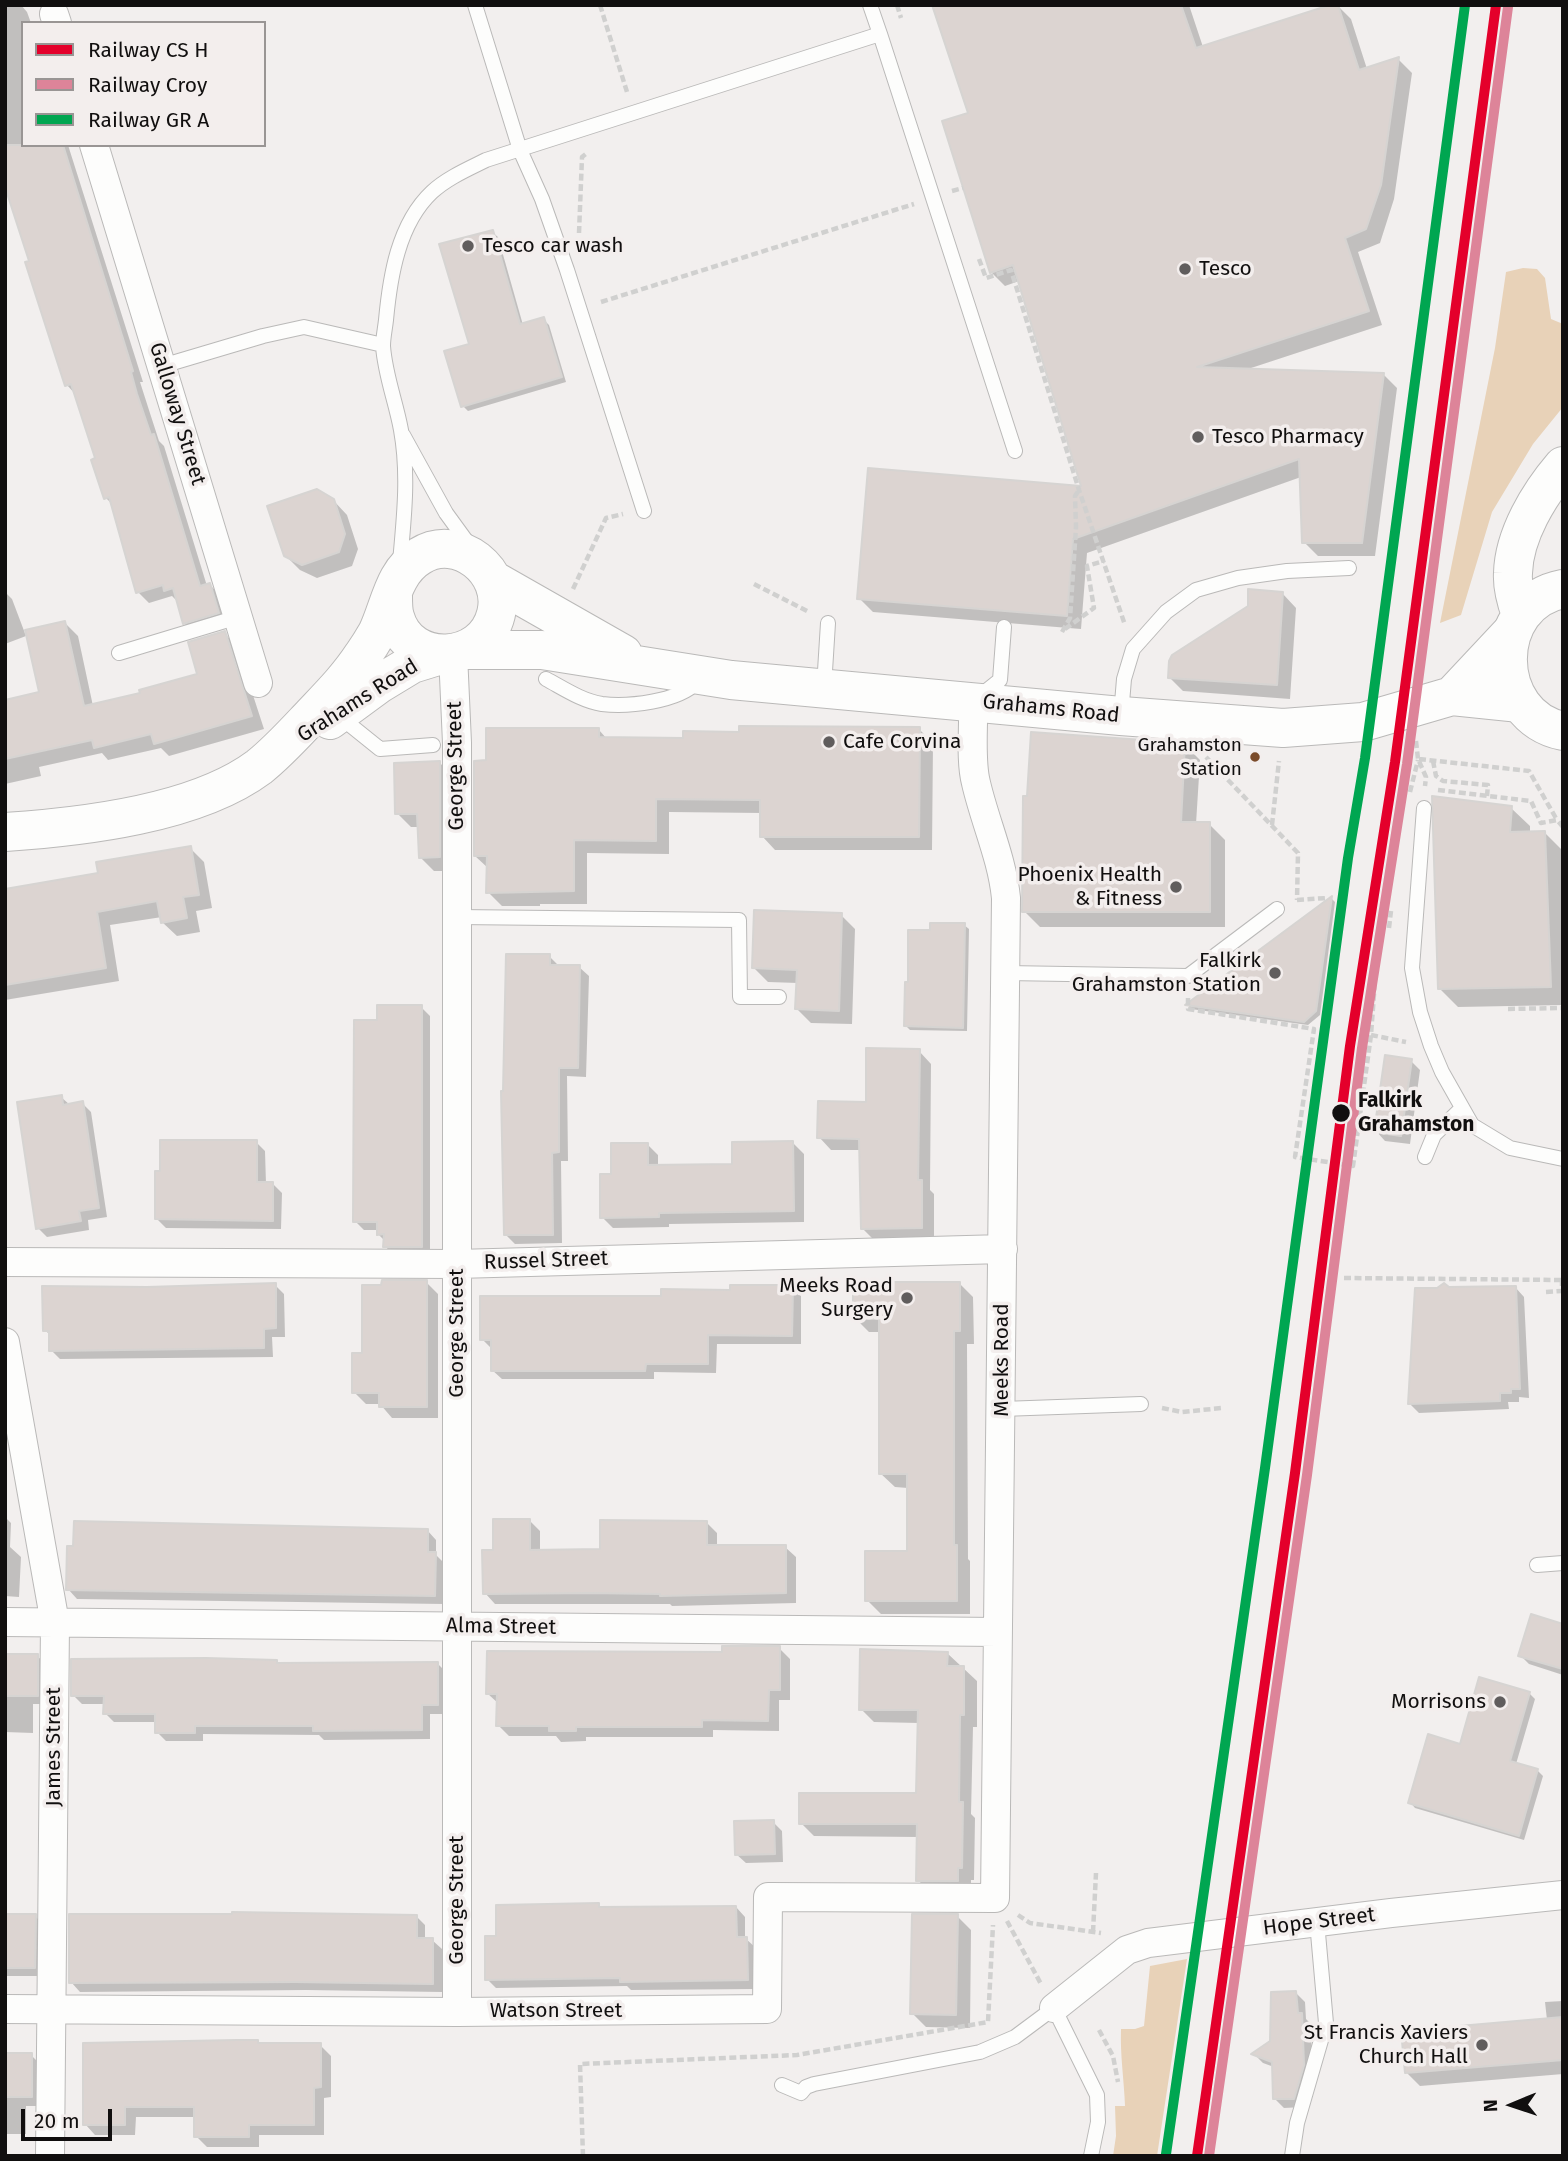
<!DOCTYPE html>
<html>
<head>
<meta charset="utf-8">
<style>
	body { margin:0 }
	#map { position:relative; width:1568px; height:2161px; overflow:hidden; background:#f2efee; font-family:"Fira Sans",sans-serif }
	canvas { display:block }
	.frame { position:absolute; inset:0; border:7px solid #110f0f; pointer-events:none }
	.legend { position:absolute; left:21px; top:21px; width:245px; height:126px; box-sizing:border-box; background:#f3eeed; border:2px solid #999594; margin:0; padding:9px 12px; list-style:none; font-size:21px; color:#110f0f }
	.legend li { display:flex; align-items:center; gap:14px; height:35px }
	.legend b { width:35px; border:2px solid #999594 }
	.north { position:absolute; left:1477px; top:2070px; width:70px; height:70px; -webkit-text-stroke:5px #f3eeed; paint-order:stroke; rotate:268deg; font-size:19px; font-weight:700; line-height:28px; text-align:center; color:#110f0f }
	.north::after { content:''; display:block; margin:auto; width:24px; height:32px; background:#110f0f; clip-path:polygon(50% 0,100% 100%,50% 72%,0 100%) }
	.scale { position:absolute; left:21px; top:2109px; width:91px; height:32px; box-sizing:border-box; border:4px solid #110f0f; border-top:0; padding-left:9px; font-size:21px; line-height:24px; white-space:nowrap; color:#110f0f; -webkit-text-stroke:5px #f3eeed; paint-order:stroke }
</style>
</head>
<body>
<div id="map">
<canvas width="1568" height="2161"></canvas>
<div class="frame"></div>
<ul class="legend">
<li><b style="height:9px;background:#e4002b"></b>Railway CS H</li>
<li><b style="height:9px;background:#dd8499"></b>Railway Croy</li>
<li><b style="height:9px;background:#00a651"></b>Railway GR A</li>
</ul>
<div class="north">N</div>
<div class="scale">20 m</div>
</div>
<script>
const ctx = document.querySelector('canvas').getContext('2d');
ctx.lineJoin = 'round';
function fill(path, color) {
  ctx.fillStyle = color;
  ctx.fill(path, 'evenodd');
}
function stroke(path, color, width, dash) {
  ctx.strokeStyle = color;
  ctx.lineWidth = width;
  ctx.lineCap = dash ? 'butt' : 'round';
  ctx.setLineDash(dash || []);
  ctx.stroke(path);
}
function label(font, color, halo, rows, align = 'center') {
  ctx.font = font + ' "Fira Sans",sans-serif';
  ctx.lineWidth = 7;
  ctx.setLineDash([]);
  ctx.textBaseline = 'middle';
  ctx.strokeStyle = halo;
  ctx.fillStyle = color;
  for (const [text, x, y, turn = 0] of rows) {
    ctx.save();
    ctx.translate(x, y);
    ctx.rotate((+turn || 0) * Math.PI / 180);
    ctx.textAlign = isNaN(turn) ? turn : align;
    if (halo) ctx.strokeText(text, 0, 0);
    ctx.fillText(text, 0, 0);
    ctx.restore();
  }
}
fill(new Path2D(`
	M1523,268L1537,269L1545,278L1551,319L1563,324V407L1533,444L1492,512L1461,615L1440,623L1495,348L1506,272Z
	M1187,1959L1157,2156H1113L1116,2136L1115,2106H1125C1124,2080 1120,2055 1121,2029H1135L1144,2026L1150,1966Z`), '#e8d2b8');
fill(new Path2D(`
	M5,5H21L27,12L31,23H23V145H68L143,382H140L148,407L159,441L164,446L207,586L210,585L221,596L229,623L195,634L184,623L177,601L172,596L149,603L138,592L113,505L106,498L97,460L76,395L67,385L5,182Z
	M935,5H1189L1203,47L1337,5L1351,19L1367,69L1398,59L1412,73L1394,199L1380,243L1358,252L1382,325L1245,370L1383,374L1397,388L1375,556H1318L1304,542L1301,477L1087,553L1081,629L873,612L859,598L1083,488L1019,281L1005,286L991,272L970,114Z
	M492,232L498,237L523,325L543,319L549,325L566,382L468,411L463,406L471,345Z
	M333,500L347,515L358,549L352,566L317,578L300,570L285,555Z
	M5,592L12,599L26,636L5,644Z
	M1282,593L1296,608L1290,699L1183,691L1169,677Z
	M65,623L78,636L93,706L142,695L199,675L224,633L237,646L264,729L169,756L161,748L108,760L102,753L39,767L41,776L5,784V702L41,694Z
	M919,729L933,743L932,850H775L762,836V813L669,812V854L587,853V904H540V906H502L488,892V868L475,856L488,762L599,730L607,739L685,740L740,734Z
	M1184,744L1200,760L1196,824H1209L1225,840V927H1040L1024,911Z
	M440,763L454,777V871H434L420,857L419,827H411L397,813Z
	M1511,808L1530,826V833H1545L1563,851V1005L1458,1007L1440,989Z
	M190,848L204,862L212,908L196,911L200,932L177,936L162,922V917L110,925L119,981L5,1000V891L100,875Z
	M1332,899L1335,902L1320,1015L1308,1025L1191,1009L1188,1005Z
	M841,915L855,929L852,1024L811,1023L797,1009L798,983L768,982L754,968Z
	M964,925L969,929L967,1031L910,1030L906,1026L932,932Z
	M549,956L558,965L579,967L589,976L586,1077L567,1076L568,1161H561L562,1243L515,1244L505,1234V1093Z
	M421,1007L430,1016V1256H394L385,1246V1241L378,1234V1230H364L355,1221L378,1021Z
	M919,1051L931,1064L930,1190L934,1194V1240L875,1241L862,1228L861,1150H831L819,1137L867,1104Z
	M1411,1061L1420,1070L1410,1144L1385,1141L1376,1131Z
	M61,1097L70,1105L82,1103L91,1112L107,1217L88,1220L89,1230L47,1237L38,1228Z
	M256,1142L265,1151L266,1184L272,1183L282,1193L281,1229L166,1228L157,1219Z
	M793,1143L804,1154V1222L669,1224V1227L613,1228L602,1217L612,1176L647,1144L658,1155V1166L734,1165Z
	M426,1282L438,1294V1418H392L380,1404H366L354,1392L364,1355Z
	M959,1283L973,1297L974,1344H967L968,1559L970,1561V1614H881L867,1600L909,1553L908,1488L895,1487L880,1473L881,1332H869L855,1318Z
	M275,1285L284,1294L285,1337H272L273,1357L60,1359L51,1350V1336L45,1330L147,1288Z
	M792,1287L801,1296V1344H717L716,1373L654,1372V1379H502L492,1370V1349L482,1339L663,1298Z
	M1515,1287L1524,1297L1529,1398L1519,1397V1402H1508L1509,1409L1419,1413L1410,1404L1448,1289Z
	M5,1517L11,1523L10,1547L21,1557L19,1597L5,1596Z
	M529,1520L540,1531V1551H602L706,1522L717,1533V1546L785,1547L796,1557V1603L672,1606L670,1604H495L485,1593L495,1552Z
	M427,1530L436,1540V1555L444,1563V1604L77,1599L68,1589Z
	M1563,1626V1675L1529,1664L1520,1655Z
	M779,1648L790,1659V1700H779V1731L713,1730V1737H586V1741L561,1742L556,1736H509L498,1725L499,1704L488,1694L724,1654Z
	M947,1653L977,1681V1727H973L971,1814L975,1818L974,1880H971V1894H931L918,1880V1837L814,1836L801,1823L918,1795L919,1723L874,1722L861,1709Z
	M5,1656H37L47,1665L46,1704H33V1733L5,1732Z
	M276,1662L280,1665L437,1663L446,1672L447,1714H430V1739L324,1740L319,1735L203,1734V1741H166L157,1732L156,1722H114L105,1713V1704H82L73,1695Z
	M1529,1693L1535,1699L1516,1764L1537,1770L1543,1776L1524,1840L1415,1808L1410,1802L1461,1746Z
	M773,1822L782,1831L783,1862L746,1863L736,1854Z
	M599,1905L603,1909L736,1907L745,1917V1938L756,1948V1989L631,1990L627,1986L496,1988L487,1979L497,1938Z
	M5,1915L35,1916L44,1925V1976H5Z
	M416,1916L425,1925V1940H432L442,1949V1992L306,1990L80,1992L71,1982Z
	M957,1916L971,1930L970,2028L926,2027L912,2013Z
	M1296,1993L1305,2002L1306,2019L1311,2024L1312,2075L1303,2107L1284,2108L1275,2099L1274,2067L1263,2063L1254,2054L1271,2042Z
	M1563,2001V2074L1420,2086L1406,2072L1547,2020L1545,2002Z
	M257,2042L261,2045H320L331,2056V2097L324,2098V2135H259V2147H207L196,2136V2117H136L135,2135H95L85,2124Z
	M5,2055H31L40,2064V2106H26V2134H5Z`), '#0003');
const building = new Path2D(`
	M932,5H1181L1196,48L1330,5H1338L1359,70L1399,57L1381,185L1366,229L1345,238L1369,311L1197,367L1384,373L1362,543H1302L1299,459L1073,539L1067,616L857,599L868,468L1081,486L1013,265L990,273L942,121L968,113Z
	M5,145H63L133,371L131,372L137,394L151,435L154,434L200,586L210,583L219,613L183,624L173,588L164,591L163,585L136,593L109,497L104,499L91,460L95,458L71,384L65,386L25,262L29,261L5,187Z
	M493,230L520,324L544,317L562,377L461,407L444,351L469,344L439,244Z
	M317,489L334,499L345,534L339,552L302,565L284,556L267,506Z
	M1248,589L1283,592L1277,685L1168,678L1169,661L1172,655L1248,606Z
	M65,621L84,706L140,693L139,690L197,674L188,642L225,631L252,716L154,744L151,734L94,748L92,740L5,759V700L39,692L25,630Z
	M739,726L920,727L919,837H760V800L656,799V841L574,840V891L486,893L487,856H474V761L486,760V728H599V737L683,738V731L739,732Z
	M1031,732L1185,743L1181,822H1210V912H1022L1023,796H1027Z
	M440,761V857L419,858L417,814H395L394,763Z
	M1432,796L1512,806L1510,832L1545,831L1551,987L1438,989Z
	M191,846L199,895L183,897L187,918L161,923L157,901L97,912L106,968L5,985V889L98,873L96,862Z
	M1332,896L1316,1011L1304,1022L1185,1005Z
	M754,910L842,913L839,1011L795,1009L797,970L752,968Z
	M930,923H965L963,1028L904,1026L905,982H908V930H930Z
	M506,954H550V965H580L578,1068H559V1152L552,1153L553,1235H504L501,1091H503Z
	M377,1005H422V1247H383L384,1234L377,1235V1222H353L354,1020H377Z
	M866,1048L920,1049L918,1180H922V1228L861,1229L859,1139L817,1138L818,1101L866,1102Z
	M1385,1055L1412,1059L1401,1136L1374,1132Z
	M62,1095L63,1105L83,1101L99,1208L79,1211L81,1221L36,1229L17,1102Z
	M160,1140H257V1182H273V1221L155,1219V1171H160Z
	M793,1141L794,1211L659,1213V1217L600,1218V1174H611V1143H648V1165L732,1164V1142Z
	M382,1280H427V1407H379V1393H352V1353H362V1285H381Z
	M853,1282H960V1331H954V1545H957V1601H865V1551H907V1474H879V1319H853Z
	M276,1283V1328L264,1329V1348L49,1351V1331H43L42,1286L147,1287Z
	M1444,1283L1449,1287L1516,1286L1520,1389H1511V1393H1500V1401L1408,1404L1415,1288H1437Z
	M730,1285H793L792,1336L708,1335V1364H646L645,1371H491V1340H480V1296H661V1289L730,1290Z
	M493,1519H530V1550L600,1549V1520L707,1521V1545H786V1593L660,1596V1594L590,1593L483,1594L482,1550H493Z
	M74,1521L428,1529V1552H436L435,1596L66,1590L67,1546H73Z
	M1531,1614L1563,1624V1669L1518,1656Z
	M722,1646H780V1690H769L768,1721L702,1720V1727H576V1731H549V1726H496L497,1694H486L487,1651L722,1652Z
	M860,1649L948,1652L947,1666H964V1715H960L959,1802H963L962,1868H958V1881H916L917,1824H799V1793H916L918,1710H859Z
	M5,1654H38V1696H5Z
	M206,1658L277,1660V1663L438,1662V1705H422V1730L313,1731V1726H195V1733H155V1714H103L104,1696H71V1659Z
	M1479,1677L1530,1692L1510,1761L1538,1769L1519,1836L1408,1803L1428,1734L1460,1744Z
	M774,1820L775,1854L735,1855L734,1821Z
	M599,1903V1907L736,1906L737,1937H747L748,1980L620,1982V1978L485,1980V1936H496V1905Z
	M232,1912L417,1915V1938H433V1984L296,1982L69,1983V1914H232Z
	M5,1914H36L35,1968H5Z
	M912,1914H958L956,2015L910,2014Z
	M1296,1991L1298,2013H1302L1304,2065L1294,2099H1273L1272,2062L1251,2054L1270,2041L1271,1992Z
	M1563,2017V2060L1405,2073L1401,2031Z
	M237,2040H258V2043H321V2087L314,2088V2125H249V2137H194V2107H125V2125H83V2043Z
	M5,2053H32V2097H5Z`);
fill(building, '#dcd4d1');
stroke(building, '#d6d4d2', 2);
const lane = new Path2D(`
	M475,5L520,150L542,199L567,270L644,511
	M880,34L1015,451
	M162,366L263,336L304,327L383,345
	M403,435L446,513L470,546
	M400,562C404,518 409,474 401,430C396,402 385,375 383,346C383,338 385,329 386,320C390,277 398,224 432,192C447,178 468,169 486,160L880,34L870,5
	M119,653L238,617
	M546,679C563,688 582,701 602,704C628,707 678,702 697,682
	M824,687L828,623
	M980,696L1000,680L1004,627
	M1121,715L1124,679L1133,649L1166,612L1196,590L1238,578L1287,571L1349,568
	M339,716L380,749L433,745
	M1424,808L1412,968L1420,1012L1431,1046L1442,1072L1472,1125L1510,1148L1563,1159
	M457,917L739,920L740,997H779
	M1006,973L1188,976L1277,909
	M1425,1157L1434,1135L1462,1108
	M1002,1409L1141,1404
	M1537,1565L1563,1563
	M782,2085L801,2093L806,2087L814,2084L980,2052L1015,2037L1054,2008L1097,2095L1098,2122L1091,2156
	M1292,2156L1297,2123L1326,2023L1317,1922`);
const street = new Path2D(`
	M54,14L57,23
	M94,145L258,683
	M453,654L457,743V2012
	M5,1262L457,1264L1003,1249
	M5,1342L55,1623L50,2156
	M5,1622L997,1632
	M1054,2008L1127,1950L1148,1943L1391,1913L1563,1895
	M5,2009L457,2012L767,2009L768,1897L995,1898L1006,898C1002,858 985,822 976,783C970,760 974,726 973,701`);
const secondary = new Path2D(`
	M493,580L623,654
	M468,650H542L731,680L1121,716L1283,728L1363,722L1452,696L1520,703
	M1452,696L1511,633
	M330,720L379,684L412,664L441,655
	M5,832C82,827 196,814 259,767C278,752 295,733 312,715C330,696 348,678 363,655C368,648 373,640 377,633C390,606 393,572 420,556C458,532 507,572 496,614C484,664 409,668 395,617C393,611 393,603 393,596`);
const primary = new Path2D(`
	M1563,589C1489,603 1490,716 1563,731
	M1521,615C1516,601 1512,587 1513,573C1514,535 1539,494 1563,466`);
stroke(lane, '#bab9b8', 16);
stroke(street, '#bab9b8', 30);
stroke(secondary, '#bab9b8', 40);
stroke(primary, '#bab9b8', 40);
stroke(new Path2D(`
	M600,5L627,92
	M897,5L901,18
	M952,191L963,188
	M579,233L582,157L587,153
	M979,259L986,278L1011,270L1079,490L1125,625
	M601,302L914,204
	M754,584L809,612
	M573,589L606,518L623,514
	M1065,629L1094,608L1087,566L1104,561
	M1062,632L1070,618L1076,527L1075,496L1079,490
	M1416,741L1418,759L1426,777L1425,786
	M1206,757L1298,853L1297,900
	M1419,759L1529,771L1557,820
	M1433,761L1436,776L1443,781L1488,785L1487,796
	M1438,790L1531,801L1541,823L1557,820L1563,827
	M1410,792L1418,760
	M1272,825L1279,761
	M1297,900L1327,898
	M1389,928L1391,911
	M1188,998V1009L1314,1029L1295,1157L1353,1166L1371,1035L1376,967L1395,834
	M1508,1009L1563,1008
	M1371,1035L1406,1042
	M1344,1278L1563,1280
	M1546,1292L1562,1291V1280
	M1162,1408L1182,1412L1222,1408
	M1018,1915L1030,1923L1101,1933
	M1007,1921L1041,1984
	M1093,1932L1096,1873
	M1099,2030L1113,2056L1118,2082
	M583,2156L580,2064L797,2055L988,2022L993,1925`), '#d0d0cf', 4.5, [7, 3.5]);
stroke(lane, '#fdfdfc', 14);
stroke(street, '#fdfdfc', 28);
stroke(secondary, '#fdfdfc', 38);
stroke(primary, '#fdfdfc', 38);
stroke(new Path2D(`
	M1197,2156L1295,1473L1350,1046L1395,762L1496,5`), '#e4002b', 10);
stroke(new Path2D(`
	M1209,2156L1307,1475L1362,1048L1407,764L1508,7`), '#dd8499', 10);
stroke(new Path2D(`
	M1166,2154L1265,1468L1348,858L1365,758L1465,5`), '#00a651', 10);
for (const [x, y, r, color] of [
	[468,246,7,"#605d5d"],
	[1185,269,7,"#605d5d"],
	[1198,437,7,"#605d5d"],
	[829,742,7,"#605d5d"],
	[1255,757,6,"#7a4b2a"],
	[1176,887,7,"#605d5d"],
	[1275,973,7,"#605d5d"],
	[1341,1113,10,"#110f0f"],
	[907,1298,7,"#605d5d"],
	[1500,1702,7,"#605d5d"],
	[1482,2045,7,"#605d5d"]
]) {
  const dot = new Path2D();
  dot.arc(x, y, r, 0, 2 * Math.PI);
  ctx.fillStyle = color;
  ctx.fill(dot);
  stroke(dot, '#f3eeed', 2.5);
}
label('19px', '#110f0f', '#f3eeed', [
	["Grahamston",1242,746],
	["Station",1242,770]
], 'right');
label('21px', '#110f0f', '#f3eeed', [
	["Tesco car wash",482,246,"left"],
	["Tesco",1199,269,"left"],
	["Tesco Pharmacy",1212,437,"left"],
	["Cafe Corvina",843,742,"left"],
	["Phoenix Health",1162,875],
	["& Fitness",1162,899],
	["Falkirk",1261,961],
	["Grahamston Station",1261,985],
	["Meeks Road",893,1286],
	["Surgery",893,1310],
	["Morrisons",1486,1702],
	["St Francis Xaviers",1468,2033],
	["Church Hall",1468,2057]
], 'right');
label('21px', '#110f0f', '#f3eeed', [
	["Galloway Street",177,414,73],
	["Grahams Road",358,701,-32],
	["Grahams Road",1051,709,6],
	["George Street",456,766,-91],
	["Russel Street",546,1261,-2],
	["George Street",457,1333,-90],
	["Meeks Road",1002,1360,-90],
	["Alma Street",501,1627,1],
	["James Street",54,1747,-90],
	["George Street",457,1900,-90],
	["Hope Street",1319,1922,-7],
	["Watson Street",556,2011]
]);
label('bold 21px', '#110f0f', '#f3eeed', [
	["Falkirk",1358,1101],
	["Grahamston",1358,1125]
], 'left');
</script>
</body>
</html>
